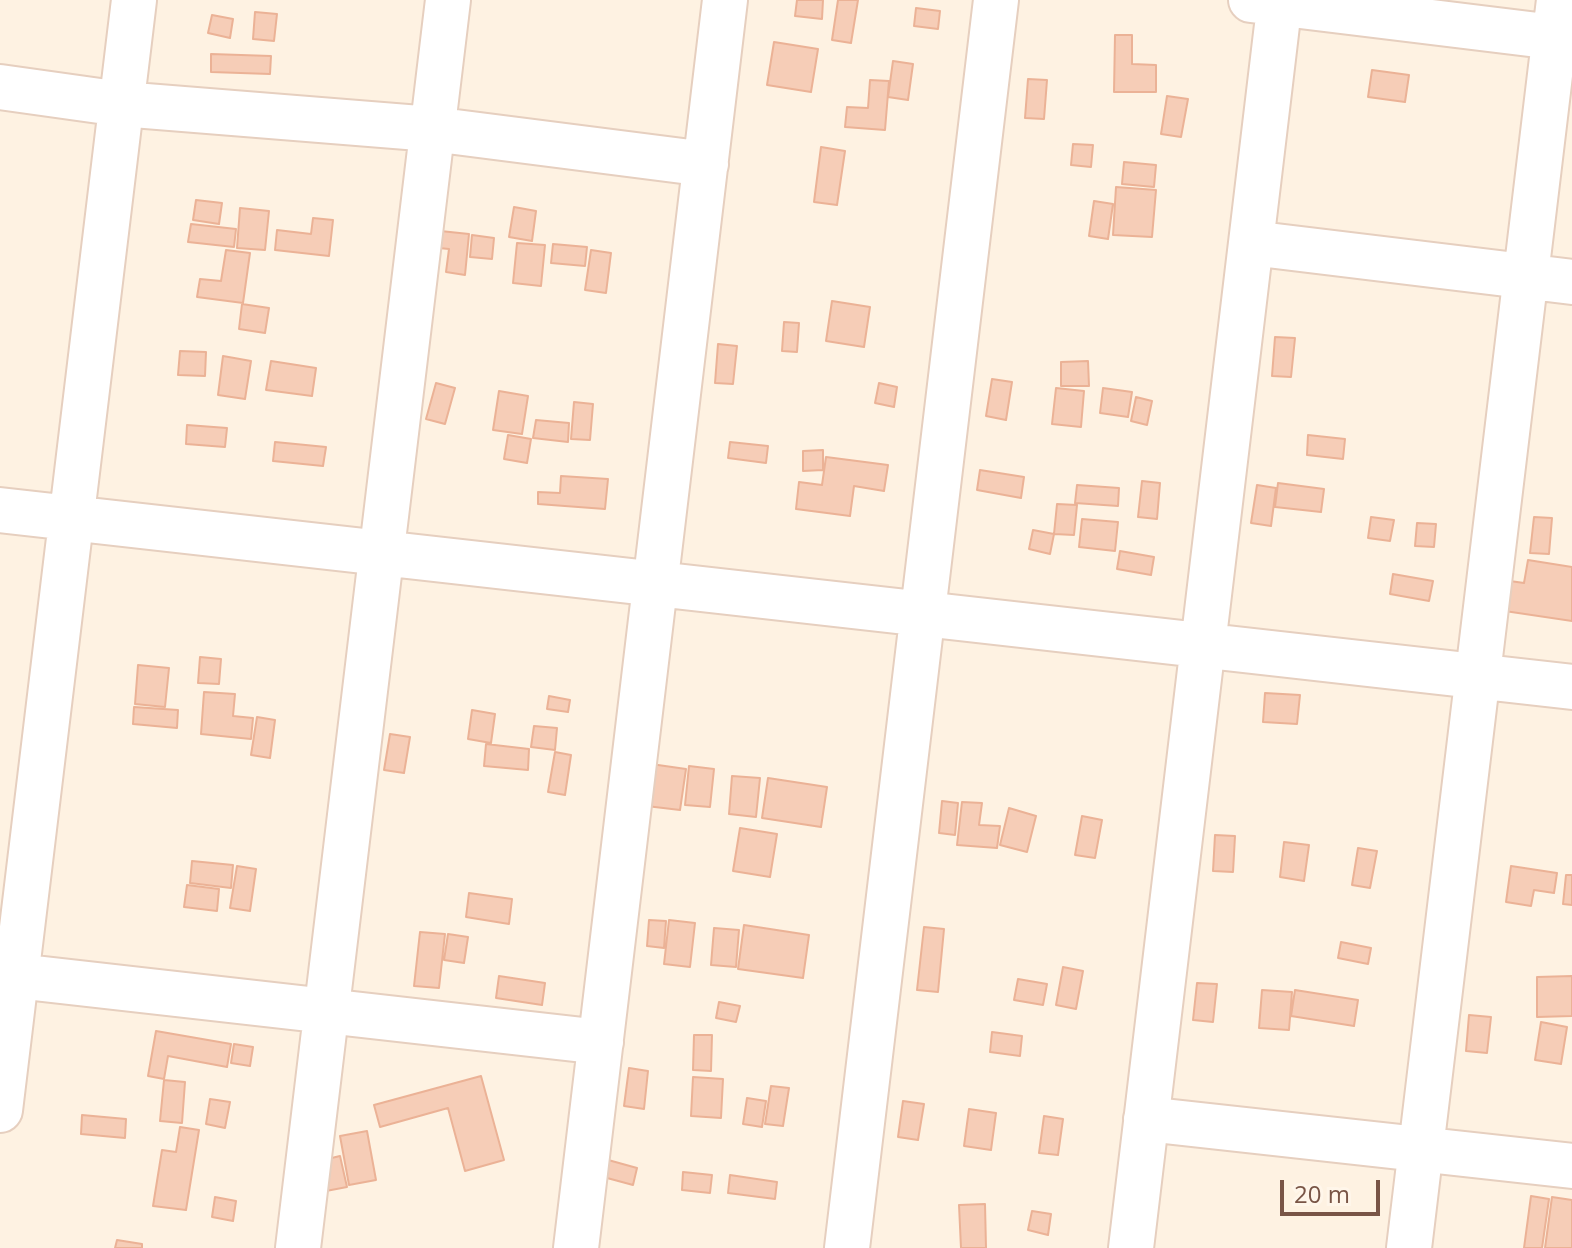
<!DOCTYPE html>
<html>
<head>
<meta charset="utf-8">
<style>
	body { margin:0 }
	#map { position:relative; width:1572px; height:1248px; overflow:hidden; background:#fef2e2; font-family:"Open Sans",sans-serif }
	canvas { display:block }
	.scale { position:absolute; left:1280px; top:1180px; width:100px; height:36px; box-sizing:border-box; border:4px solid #795546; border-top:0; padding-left:10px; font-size:24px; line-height:28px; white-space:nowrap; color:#795546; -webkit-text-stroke:6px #fff6ea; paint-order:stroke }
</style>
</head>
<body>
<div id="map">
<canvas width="1572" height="1248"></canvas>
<div class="scale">20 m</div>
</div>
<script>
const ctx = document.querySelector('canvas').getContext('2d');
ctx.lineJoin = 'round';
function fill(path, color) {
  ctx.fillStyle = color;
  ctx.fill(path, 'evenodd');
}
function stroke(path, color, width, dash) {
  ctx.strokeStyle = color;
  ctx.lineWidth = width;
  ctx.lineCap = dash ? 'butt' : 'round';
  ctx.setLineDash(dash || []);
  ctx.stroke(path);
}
const building = new Path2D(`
	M797,0H823L822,19L795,16Z
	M838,0H858L851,43L832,40Z
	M916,8L940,11L938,29L914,26Z
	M255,12L277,14L274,41L253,39Z
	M212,15L233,19L230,38L208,33Z
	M1115,35H1132V64L1156,65V92H1114Z
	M774,42L818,49L811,92L767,85Z
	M211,54L271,56L270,74L211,72Z
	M893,61L913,64L908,100L888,97Z
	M1372,70L1409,75L1405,102L1368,97Z
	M1028,79L1047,80L1044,119L1025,118Z
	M870,80L889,81L885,130L845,127L847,107L868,108Z
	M1167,96L1188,99L1181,137L1161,134Z
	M1073,144L1093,145L1091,167L1071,165Z
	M821,147L845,151L837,205L814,202Z
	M1124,162L1156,165L1154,187L1122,184Z
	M1116,187L1156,190L1152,237L1113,235Z
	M196,200L222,203L219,224L193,220Z
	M1094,201L1113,204L1108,239L1089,236Z
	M514,207L536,211L532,241L509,237Z
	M240,208L269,211L265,250L237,248Z
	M313,218L333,220L329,256L275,250L277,230L311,234Z
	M191,224L236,229L234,247L188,242Z
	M431,230L469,234L465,275L446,272L449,249L429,247Z
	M472,235L494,238L492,259L470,257Z
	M517,243L545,245L541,286L513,283Z
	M553,244L587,247L585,266L551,263Z
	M226,250L250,253L243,303L197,297L200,279L221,281Z
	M591,250L611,253L606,293L585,290Z
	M832,301L870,307L864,347L826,341Z
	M242,304L269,308L265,333L239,329Z
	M784,322L799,323L797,352L782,351Z
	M1275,337L1295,338L1291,377L1272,376Z
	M718,344L737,346L733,384L715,383Z
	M180,351L206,352L205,376L178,375Z
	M223,356L251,361L245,399L218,395Z
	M271,361L316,368L312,396L266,390Z
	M1088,361L1089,386H1061V362Z
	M992,379L1012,382L1006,420L986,416Z
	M436,383L455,388L445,424L426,419Z
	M879,383L897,387L894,407L875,403Z
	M1056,388L1084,391L1081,427L1052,424Z
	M1103,388L1132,392L1128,417L1100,413Z
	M499,391L528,396L522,434L493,430Z
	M1136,397L1152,401L1147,425L1131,421Z
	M574,402L593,404L590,440L571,439Z
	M536,420L569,423L568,442L533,438Z
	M187,425L227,428L225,447L186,444Z
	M508,435L531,439L527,463L504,459Z
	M1308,435L1345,439L1343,459L1307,455Z
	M275,442L326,447L323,466L273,461Z
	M730,442L768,446L766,463L728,458Z
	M823,450V470L803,471V451Z
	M826,457L888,465L884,491L854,486L850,516L796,509L799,482L822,485Z
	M980,470L1024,477L1021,498L977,490Z
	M561,476L608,479L605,509L538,504V492L560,493Z
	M1142,481L1160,483L1157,519L1138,517Z
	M1278,483L1324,489L1321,512L1275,507Z
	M1077,485L1119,488L1118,506L1075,503Z
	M1257,485L1276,488L1271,526L1251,523Z
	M1057,504L1077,505L1074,535L1054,534Z
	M1371,517L1394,520L1390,541L1368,538Z
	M1534,517L1552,518L1549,554L1530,553Z
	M1082,519L1118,522L1115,551L1079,547Z
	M1417,523L1436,524L1434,547L1415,546Z
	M1033,530L1054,534L1050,554L1029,549Z
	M1120,551L1154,557L1151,575L1117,569Z
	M1528,560L1572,567V621L1498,610L1503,580L1524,583Z
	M1393,574L1433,581L1429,601L1390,594Z
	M200,657L221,659L219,684L198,683Z
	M138,665L169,668L165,707L135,704Z
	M204,692L235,694L233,716L253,718L251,739L201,734Z
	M1265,693L1300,695L1297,724L1263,722Z
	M549,696L570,700L568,712L547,709Z
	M134,707L178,710L177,728L133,724Z
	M472,710L495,714L491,743L468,739Z
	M257,717L275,720L270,758L251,755Z
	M534,726L557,728L555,750L531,747Z
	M390,734L410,737L404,773L384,770Z
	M486,744L529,749L528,770L484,766Z
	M555,752L571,755L565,795L548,792Z
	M644,763L686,769L680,810L638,805Z
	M689,766L714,769L710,807L685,805Z
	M732,776L760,778L756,817L729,814Z
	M768,778L827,787L821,827L762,818Z
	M942,801L958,803L955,835L939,833Z
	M962,802L982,803L979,825L1000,826L997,848L957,845Z
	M1009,808L1036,816L1027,852L1000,845Z
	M1082,816L1102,820L1095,858L1075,855Z
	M740,828L777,834L770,877L733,871Z
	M1215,835L1235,836L1233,872L1213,871Z
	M1284,842L1309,845L1304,881L1280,877Z
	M1358,848L1377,851L1370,888L1352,885Z
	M192,861L233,865L231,888L190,883Z
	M237,866L256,869L250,911L230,908Z
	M1511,866L1557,873L1554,893L1534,890L1531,906L1506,902Z
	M1566,875H1572V905L1563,904Z
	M187,885L219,889L217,911L184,907Z
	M469,893L512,899L509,924L466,917Z
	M649,920L666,921L664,948L647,946Z
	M669,920L695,923L690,967L664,964Z
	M744,925L809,935L803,978L738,969Z
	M924,927L944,929L938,992L917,990Z
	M714,928L739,930L736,967L711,965Z
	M420,932L445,934L439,988L414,986Z
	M448,934L468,937L464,963L444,960Z
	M1341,942L1371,948L1368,964L1338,958Z
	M1063,967L1083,971L1076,1009L1056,1005Z
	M499,976L545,983L542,1005L496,998Z
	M1572,976V1016L1537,1017V977Z
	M1018,979L1047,984L1043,1005L1014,1000Z
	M1197,983L1217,984L1213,1022L1193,1020Z
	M1262,990L1292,992L1289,1030L1259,1028Z
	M1295,990L1358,1000L1354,1026L1291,1016Z
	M719,1002L740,1006L736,1022L716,1018Z
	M1469,1015L1491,1017L1487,1053L1466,1051Z
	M1541,1022L1567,1027L1561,1064L1535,1060Z
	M156,1031L231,1044L227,1067L168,1056L164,1079L148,1076Z
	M992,1032L1022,1036L1020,1056L990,1052Z
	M694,1035H712L711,1071L693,1070Z
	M234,1044L253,1047L250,1066L231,1063Z
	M629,1068L648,1071L644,1109L624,1106Z
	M481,1076L504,1160L465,1171L448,1108L380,1127L374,1105Z
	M693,1077L723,1079L721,1118L691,1116Z
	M164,1080L185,1082L182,1123L160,1121Z
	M771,1086L789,1088L783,1126L765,1124Z
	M747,1098L766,1101L762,1127L743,1124Z
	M210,1099L230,1102L225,1128L206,1124Z
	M903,1101L924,1104L918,1140L898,1137Z
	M969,1109L996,1113L991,1150L964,1146Z
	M82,1115L126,1119L125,1138L81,1134Z
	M1044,1116L1063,1119L1058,1155L1039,1153Z
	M180,1127L199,1130L186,1210L153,1206L162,1150L176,1152Z
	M367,1131L376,1180L349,1185L340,1136Z
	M340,1156L347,1187L326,1191L319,1161Z
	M601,1158L637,1168L633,1185L596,1175Z
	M683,1172L712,1175L710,1193L682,1190Z
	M730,1175L777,1182L775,1199L728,1193Z
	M1531,1196L1549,1199L1542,1248H1524Z
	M215,1197L236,1201L233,1221L212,1217Z
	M1552,1197L1572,1200V1248H1545Z
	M985,1204L986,1248H961L959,1205Z
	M1032,1211L1051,1214L1048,1235L1028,1230Z
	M117,1240L142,1244V1248H115Z`);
fill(building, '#f6cdb7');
stroke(building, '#ebb296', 2);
const minor = new Path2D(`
	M1251,0L1554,37
	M0,87L121,104L432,129L706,164
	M1251,243L1572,282
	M0,510L1572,687
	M0,974L601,1042
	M0,1110L134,0
	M1146,1119L1572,1166
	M298,1248L448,0
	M576,1248L725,0
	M847,1248L996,0
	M1131,1248L1280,0
	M1409,1248L1559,0`);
stroke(minor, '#e6cfbf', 48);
stroke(minor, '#fff', 44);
</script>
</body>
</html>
